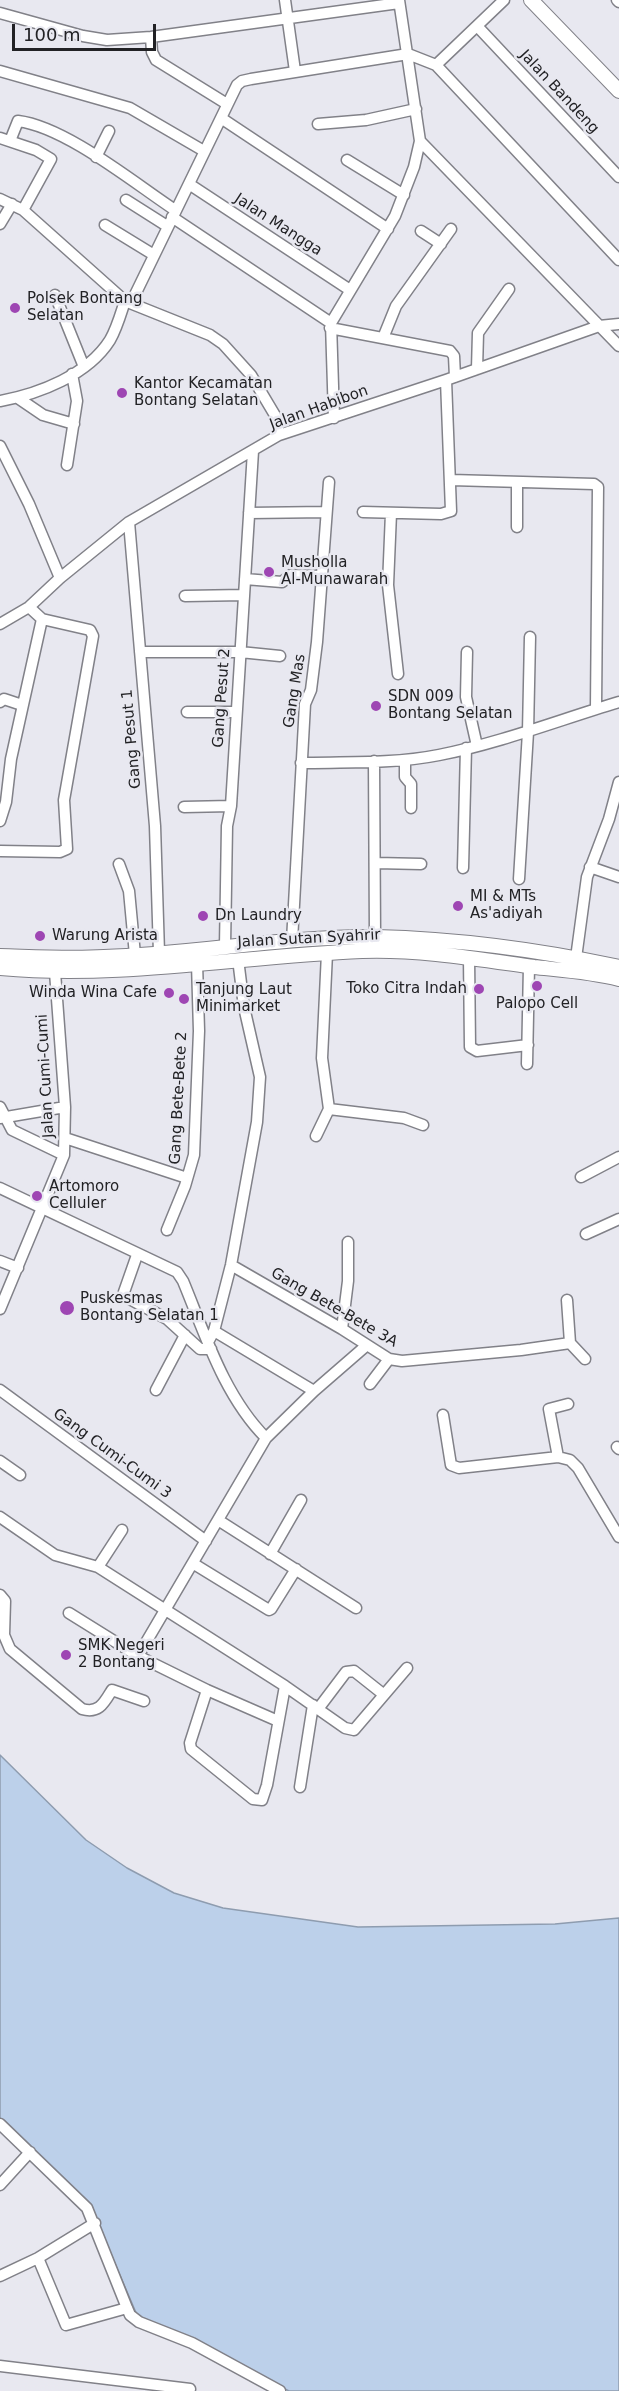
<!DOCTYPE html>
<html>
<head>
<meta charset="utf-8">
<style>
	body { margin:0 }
	#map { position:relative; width:619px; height:2391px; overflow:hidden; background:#e8e8f0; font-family:"DejaVu Sans",sans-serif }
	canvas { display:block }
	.scale { position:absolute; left:12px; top:24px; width:144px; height:27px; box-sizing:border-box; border:3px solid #222225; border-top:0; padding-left:8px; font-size:18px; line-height:21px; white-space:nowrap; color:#222225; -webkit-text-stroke:4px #e8e8f0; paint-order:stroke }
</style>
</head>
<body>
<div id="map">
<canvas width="619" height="2391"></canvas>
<div class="scale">100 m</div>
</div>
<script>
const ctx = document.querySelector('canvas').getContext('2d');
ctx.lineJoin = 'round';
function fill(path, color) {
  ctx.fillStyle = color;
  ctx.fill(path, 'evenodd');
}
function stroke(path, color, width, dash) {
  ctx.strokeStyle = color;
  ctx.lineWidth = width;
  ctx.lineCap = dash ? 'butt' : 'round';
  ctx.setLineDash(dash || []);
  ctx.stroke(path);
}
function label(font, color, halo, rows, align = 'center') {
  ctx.font = font + ' "DejaVu Sans",sans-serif';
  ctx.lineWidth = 5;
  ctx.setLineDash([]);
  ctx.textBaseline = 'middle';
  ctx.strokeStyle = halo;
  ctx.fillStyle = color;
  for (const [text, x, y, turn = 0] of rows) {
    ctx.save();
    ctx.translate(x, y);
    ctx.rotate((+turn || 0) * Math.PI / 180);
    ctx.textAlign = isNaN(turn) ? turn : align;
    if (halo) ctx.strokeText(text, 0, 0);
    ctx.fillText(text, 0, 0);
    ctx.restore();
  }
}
const water = new Path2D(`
	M0,1755L86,1840L127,1868L174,1893L223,1908L358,1927L555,1924L619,1918V2391H289L137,2315L89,2203L0,2118Z`);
fill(water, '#bcd0ea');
stroke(water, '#8e9caf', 1.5);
const minor = new Path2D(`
	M285,0L295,71
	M617,0L619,2
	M0,13L83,36L107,40L151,37L399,3
	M477,26L619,177
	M151,37L152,52L156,60L227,104
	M436,65L504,0
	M0,71L130,108L204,151
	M221,118L388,229
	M318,124L366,120L416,109
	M0,138L36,150L51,159L23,210
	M10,141L18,121C66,127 134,183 175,210
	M420,141L619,346
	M96,157L109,131
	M347,160L404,195
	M189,184L350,290
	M0,199L23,210L125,301L210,335L223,344L251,375L276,417L279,435
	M126,200L167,226
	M172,217L331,323
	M0,224L12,204
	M105,225L154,255
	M421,231L441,244
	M55,295L84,367
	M131,303L237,85L242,81L251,79L408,54L436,65L619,260
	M330,328L450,351L454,356L455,377
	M383,338L396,306L451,229
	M477,369L478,333L509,289
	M18,398L43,415L74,424
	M0,401C39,394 88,375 110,340C117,328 121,313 125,301
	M334,418L331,323L395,216L414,167L420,141L399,0
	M0,446L29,504L60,578
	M67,465L77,401L72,374
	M451,480L594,484L598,487L596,708
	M517,482V527
	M363,512L441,514L451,511L446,380
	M249,513L326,512
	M391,513L388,585L398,674
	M129,522L155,826L159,953
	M245,579L282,582L291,575L322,576
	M185,596L244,595
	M0,624L29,607L60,578L129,522L279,435L446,380L599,326L619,324
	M140,652H240L280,656
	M467,652L466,697L477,746
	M0,702L4,699L22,705
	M187,712H236
	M405,760V777L411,784V808
	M374,761L375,937
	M301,763C347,762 394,764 439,755C500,743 559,720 619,702
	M184,807L231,806
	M0,821L6,802L11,759L42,619
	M0,851L60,852L67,849L64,800L93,636L90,630L42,619L29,607
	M376,863L421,864
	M119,864L129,891L135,955
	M590,867L619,877
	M463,868L466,748
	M519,879L528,732L530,637
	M292,941L305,704L311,690L317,642L329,482
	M225,946L227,826L231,806L253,451
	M469,957L470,1047L477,1051L528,1045
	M576,958L587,877L609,819L619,782
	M527,1064L529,966
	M0,1107L12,1130L64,1155
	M329,1109L404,1118L423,1125
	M0,1118L65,1107
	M316,1136L329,1109L322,1058L327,953
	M65,1138L187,1178
	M581,1177L619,1157
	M0,1188L177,1272L183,1281C205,1334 224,1396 266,1438L138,1656
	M167,1230L185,1186L194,1155L199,1031L197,963
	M586,1234L619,1219
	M137,1255L124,1292L126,1297L167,1319L200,1349H211
	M0,1261L18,1268
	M231,1265L342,1329L389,1359L402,1361L521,1350L570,1343
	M567,1300L570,1343L585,1359
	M0,1309L64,1155L65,1107L55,972
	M342,1329L348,1281V1242
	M214,1331L314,1391
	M208,1342L214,1331L231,1265L257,1122L260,1077L244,1007L238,959
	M370,1384L389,1359
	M0,1390L206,1541
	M156,1390L185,1335
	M443,1415L451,1465L459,1468L558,1457L570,1460L578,1468L619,1537
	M266,1438L314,1391L367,1345
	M617,1447L619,1449
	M558,1457L549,1409L568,1404
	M0,1461L20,1475
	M0,1517L55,1555L98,1567L285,1686L267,1785L262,1800L253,1799L191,1749L190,1743L207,1690
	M218,1520L356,1608
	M270,1554L301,1500
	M194,1564L269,1610L271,1609L296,1569
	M98,1567L122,1530
	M0,1595L5,1601L4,1635L10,1649L82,1709C99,1714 104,1703 112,1690L144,1701
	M69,1613L138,1656L207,1690L278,1721
	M285,1686L345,1728L354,1730L407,1668
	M318,1709L346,1672L354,1671L383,1694
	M300,1787L313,1705
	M0,2124L87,2208L127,2308L130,2315L139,2322L192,2343L280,2391
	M0,2185L30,2152
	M38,2258L66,2325L127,2308
	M0,2276L38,2258L95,2223
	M0,2366L190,2389`);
const tertiary = new Path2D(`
	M531,0L619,91
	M0,956C35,957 70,959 104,957C195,954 285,936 376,937C457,939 540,950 619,967
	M0,968C121,979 241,956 362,951C419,949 477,959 534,967C562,970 592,972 619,979`);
stroke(minor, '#818188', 13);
stroke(tertiary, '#818188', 16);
stroke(minor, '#fff', 10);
stroke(tertiary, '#fff', 14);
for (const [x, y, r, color] of [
	[15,308,6,"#9e46b3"],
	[122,393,6,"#9e46b3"],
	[269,572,6,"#9e46b3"],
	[376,706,6,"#9e46b3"],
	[458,906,6,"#9e46b3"],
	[203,916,6,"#9e46b3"],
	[40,936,6,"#9e46b3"],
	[537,986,6,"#9e46b3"],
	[479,989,6,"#9e46b3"],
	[169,993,6,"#9e46b3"],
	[184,999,6,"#9e46b3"],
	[37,1196,6,"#9e46b3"],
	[67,1308,8,"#9e46b3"],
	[66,1655,6,"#9e46b3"]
]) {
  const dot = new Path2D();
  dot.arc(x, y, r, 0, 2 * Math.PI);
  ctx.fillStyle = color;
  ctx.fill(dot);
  stroke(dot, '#e8e8f0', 2);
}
label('15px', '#222225', '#e8e8f0', [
	["Jalan Bandeng",559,92,47],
	["Jalan Mangga",278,225,33],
	["Jalan Habibon",319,408,-20],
	["Gang Mas",295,691,-81],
	["Gang Pesut 2",222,698,-86],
	["Gang Pesut 1",132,739,-95],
	["Jalan Sutan Syahrir",309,939,-3],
	["Jalan Cumi-Cumi",46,1076,-93],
	["Gang Bete-Bete 2",179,1098,-87],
	["Gang Bete-Bete 3A",334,1308,30],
	["Gang Cumi-Cumi 3",112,1454,36]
]);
label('15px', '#222225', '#e8e8f0', [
	["Polsek Bontang",27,299],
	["Selatan",27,316],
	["Kantor Kecamatan",134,384],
	["Bontang Selatan",134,401],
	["Musholla",281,563],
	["Al-Munawarah",281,580],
	["SDN 009",388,697],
	["Bontang Selatan",388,714],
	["MI & MTs",470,897],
	["As'adiyah",470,914],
	["Dn Laundry",215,916],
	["Warung Arista",52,936],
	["Toko Citra Indah",467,989,"right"],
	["Tanjung Laut",196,990],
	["Minimarket",196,1007],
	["Winda Wina Cafe",157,993,"right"],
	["Palopo Cell",537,1004,"center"],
	["Artomoro",49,1187],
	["Celluler",49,1204],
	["Puskesmas",80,1299],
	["Bontang Selatan 1",80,1316],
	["SMK Negeri",78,1646],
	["2 Bontang",78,1663]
], 'left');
</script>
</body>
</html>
